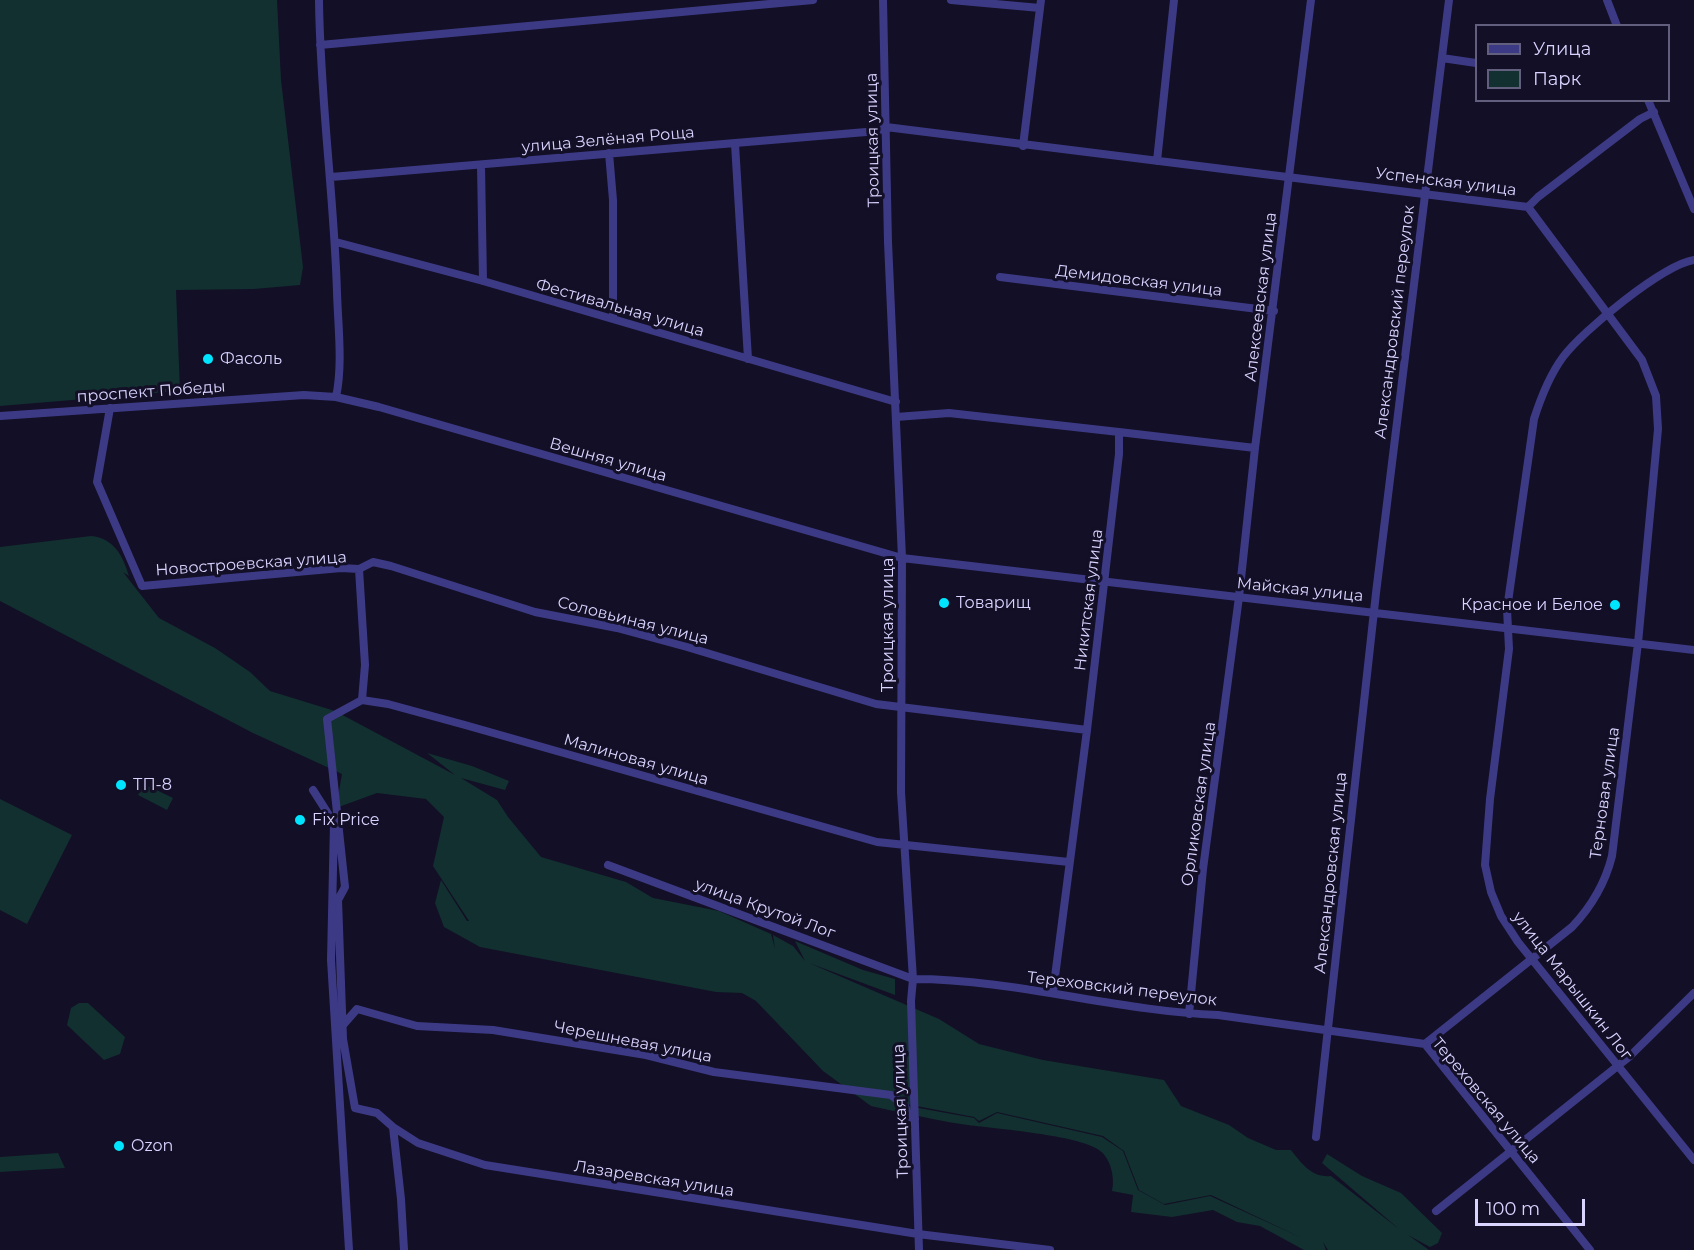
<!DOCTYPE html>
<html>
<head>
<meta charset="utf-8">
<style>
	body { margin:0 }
	#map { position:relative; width:1694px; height:1250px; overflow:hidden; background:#130f26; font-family:Montserrat,sans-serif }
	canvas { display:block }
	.legend { position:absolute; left:1475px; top:24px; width:195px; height:78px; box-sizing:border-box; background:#130f26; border:2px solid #625e7d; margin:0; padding:8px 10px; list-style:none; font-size:18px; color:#d9d4ff }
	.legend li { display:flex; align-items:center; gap:12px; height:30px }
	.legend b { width:30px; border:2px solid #625e7d }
	.scale { position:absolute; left:1475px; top:1199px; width:110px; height:27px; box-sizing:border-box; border:3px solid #d9d4ff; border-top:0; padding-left:8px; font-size:18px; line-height:21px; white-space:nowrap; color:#d9d4ff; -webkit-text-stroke:4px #130f26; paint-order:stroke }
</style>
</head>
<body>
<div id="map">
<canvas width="1694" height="1250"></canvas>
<ul class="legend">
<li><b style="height:8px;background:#3d3a85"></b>Улица</li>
<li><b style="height:16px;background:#12302f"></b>Парк</li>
</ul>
<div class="scale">100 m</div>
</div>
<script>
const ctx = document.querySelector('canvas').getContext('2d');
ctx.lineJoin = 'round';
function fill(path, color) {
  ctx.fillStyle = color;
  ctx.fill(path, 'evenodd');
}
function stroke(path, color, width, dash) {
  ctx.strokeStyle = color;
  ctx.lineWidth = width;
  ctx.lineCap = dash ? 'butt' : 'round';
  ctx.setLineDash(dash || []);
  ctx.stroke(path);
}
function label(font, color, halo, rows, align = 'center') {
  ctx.font = font + ' Montserrat,sans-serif';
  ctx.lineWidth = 6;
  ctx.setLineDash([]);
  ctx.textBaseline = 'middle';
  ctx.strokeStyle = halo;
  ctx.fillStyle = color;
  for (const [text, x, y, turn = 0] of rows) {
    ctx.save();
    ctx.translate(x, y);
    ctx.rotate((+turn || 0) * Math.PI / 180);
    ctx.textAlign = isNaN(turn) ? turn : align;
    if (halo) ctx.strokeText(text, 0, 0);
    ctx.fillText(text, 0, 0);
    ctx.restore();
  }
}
fill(new Path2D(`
	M0,0H277L281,80L303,267L300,285L254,289L176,290L180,391L0,406Z
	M91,536C114,538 123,556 129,576L123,572L159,618L215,648L250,672L270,691L335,711L455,775L427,753L472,766L509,781L505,790L461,778L497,800L508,817L541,857L626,882L653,898L719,911L771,934L775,949L773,935L793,946L805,961L795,941L863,970L895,979V995L809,963L939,1019L979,1044L1043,1060L1164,1080L1181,1106L1229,1125L1248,1138L1276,1150H1291C1302,1164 1312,1178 1331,1176L1399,1229L1322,1163L1327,1154L1362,1176L1401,1193L1442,1233L1438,1243L1430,1247L1408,1235L1429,1250H1328L1323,1242L1326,1250H1304L1260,1226L1237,1222L1213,1210L1172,1217L1131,1212L1133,1195L1112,1191C1115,1178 1111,1158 1099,1150C1077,1135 998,1129 968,1125C945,1122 923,1117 900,1112L902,1105L974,1118L979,1123L997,1113L1102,1137L1123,1151L1138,1190L1165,1205L1210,1196L1302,1238L1211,1195L1164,1204L1139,1190L1124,1151L1103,1136L997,1112L979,1121L974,1117L901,1103L898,1112L871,1106L823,1071L756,1001L742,993L716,992L480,947L444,927L435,903L441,880L467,921H469L433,866L444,817L426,799L377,793L336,808L342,774L253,733L0,601V547Z
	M144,784L173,798L167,810L138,795Z
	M0,799L72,835L27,924L0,910Z
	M79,1003H88L125,1037L120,1054L104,1060L67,1025L71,1008Z
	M58,1153L65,1168L0,1172V1157Z`), '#12302f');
stroke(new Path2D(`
	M319,0C320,98 334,195 337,292C338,327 343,364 336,397
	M883,0L888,242L902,558L901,792L913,979L911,1001L919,1250
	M951,0L1040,8
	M1607,0L1617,26
	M320,45L813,0
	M1442,58L1476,63
	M1648,100L1694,209
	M735,144L748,359
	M1023,146L1041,0
	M609,153L613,200V319
	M1157,161L1174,0
	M481,165L483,281
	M331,177L878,131L886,127L1528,207L1642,360L1656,396L1658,429L1638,643L1612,856C1605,884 1592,906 1572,927L1425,1044
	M1528,207L1538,197L1640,119L1654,112
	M336,242L483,281L896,402
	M1694,260C1663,265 1582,331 1563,357C1549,376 1541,397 1534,419L1507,609L1509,649L1490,799L1485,865L1491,892L1501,916L1518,942L1694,1160
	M1000,277L1274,311
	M110,408L97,482L142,586L341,568L359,569L365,665L362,700L327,719L345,887L338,900L343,1039L355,1108L377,1113L393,1127L401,1199L404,1250
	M0,416L304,395L336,397L379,407L902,558L1694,650
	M896,417L949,413L1119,432V454L1087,730L1053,992
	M1119,432L1255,448
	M359,569L373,562L391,566L535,612L617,628L687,647L876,704L1087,730
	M362,700L388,704L465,725L877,842L1069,862
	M313,790L334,823L331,960L349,1250
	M608,865L913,979C1015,979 1116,1011 1218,1015L1425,1044L1590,1250
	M1189,1014L1203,869L1239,597L1255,448L1311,0
	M343,1025L357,1009L417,1026L493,1030L646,1055L714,1072L891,1095L905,1106L908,1116L915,1119
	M393,1127L418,1143L485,1165L918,1234L1050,1250
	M1316,1137L1376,593L1449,0
	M1436,1211L1630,1056L1694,993`), '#3d3a85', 8);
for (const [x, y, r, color] of [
	[208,359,6,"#00e5ff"],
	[944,603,6,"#00e5ff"],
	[1615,605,6,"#00e5ff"],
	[121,785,6,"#00e5ff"],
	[300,820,6,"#00e5ff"],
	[119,1146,6,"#00e5ff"]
]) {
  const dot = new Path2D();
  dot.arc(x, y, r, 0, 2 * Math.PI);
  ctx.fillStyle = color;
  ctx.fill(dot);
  stroke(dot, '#130f26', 2);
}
label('16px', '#d9d4ff', '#130f26', [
	["улица Зелёная Роща",608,140,-5],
	["Троицкая улица",873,140,-91],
	["Успенская улица",1446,182,7],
	["Демидовская улица",1139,281,7],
	["Алексеевская улица",1261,297,-83],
	["Фестивальная улица",620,308,16],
	["Александровский переулок",1395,322,-83],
	["проспект Победы",151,392,-4],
	["Вешняя улица",608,460,16],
	["Новостроевская улица",251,564,-4],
	["Майская улица",1300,590,6],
	["Никитская улица",1089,600,-83],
	["Соловьиная улица",633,621,14],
	["Троицкая улица",888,625,-90],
	["Малиновая улица",636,760,16],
	["Терновая улица",1605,793,-82],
	["Орликовская улица",1199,804,-82],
	["Александровская улица",1331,873,-84],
	["улица Крутой Лог",765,909,20],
	["улица Марышкин Лог",1572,986,52],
	["Тереховский переулок",1122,989,7],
	["Черешневая улица",633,1042,11],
	["Тереховская улица",1486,1101,50],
	["Троицкая улица",901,1111,-92],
	["Лазаревская улица",654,1179,9]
]);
label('16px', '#d9d4ff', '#130f26', [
	["Фасоль",220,359],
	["Товарищ",956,603],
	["Красное и Белое",1603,605,"right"],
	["ТП-8",133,785],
	["Fix Price",312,820],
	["Ozon",131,1146]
], 'left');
</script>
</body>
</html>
